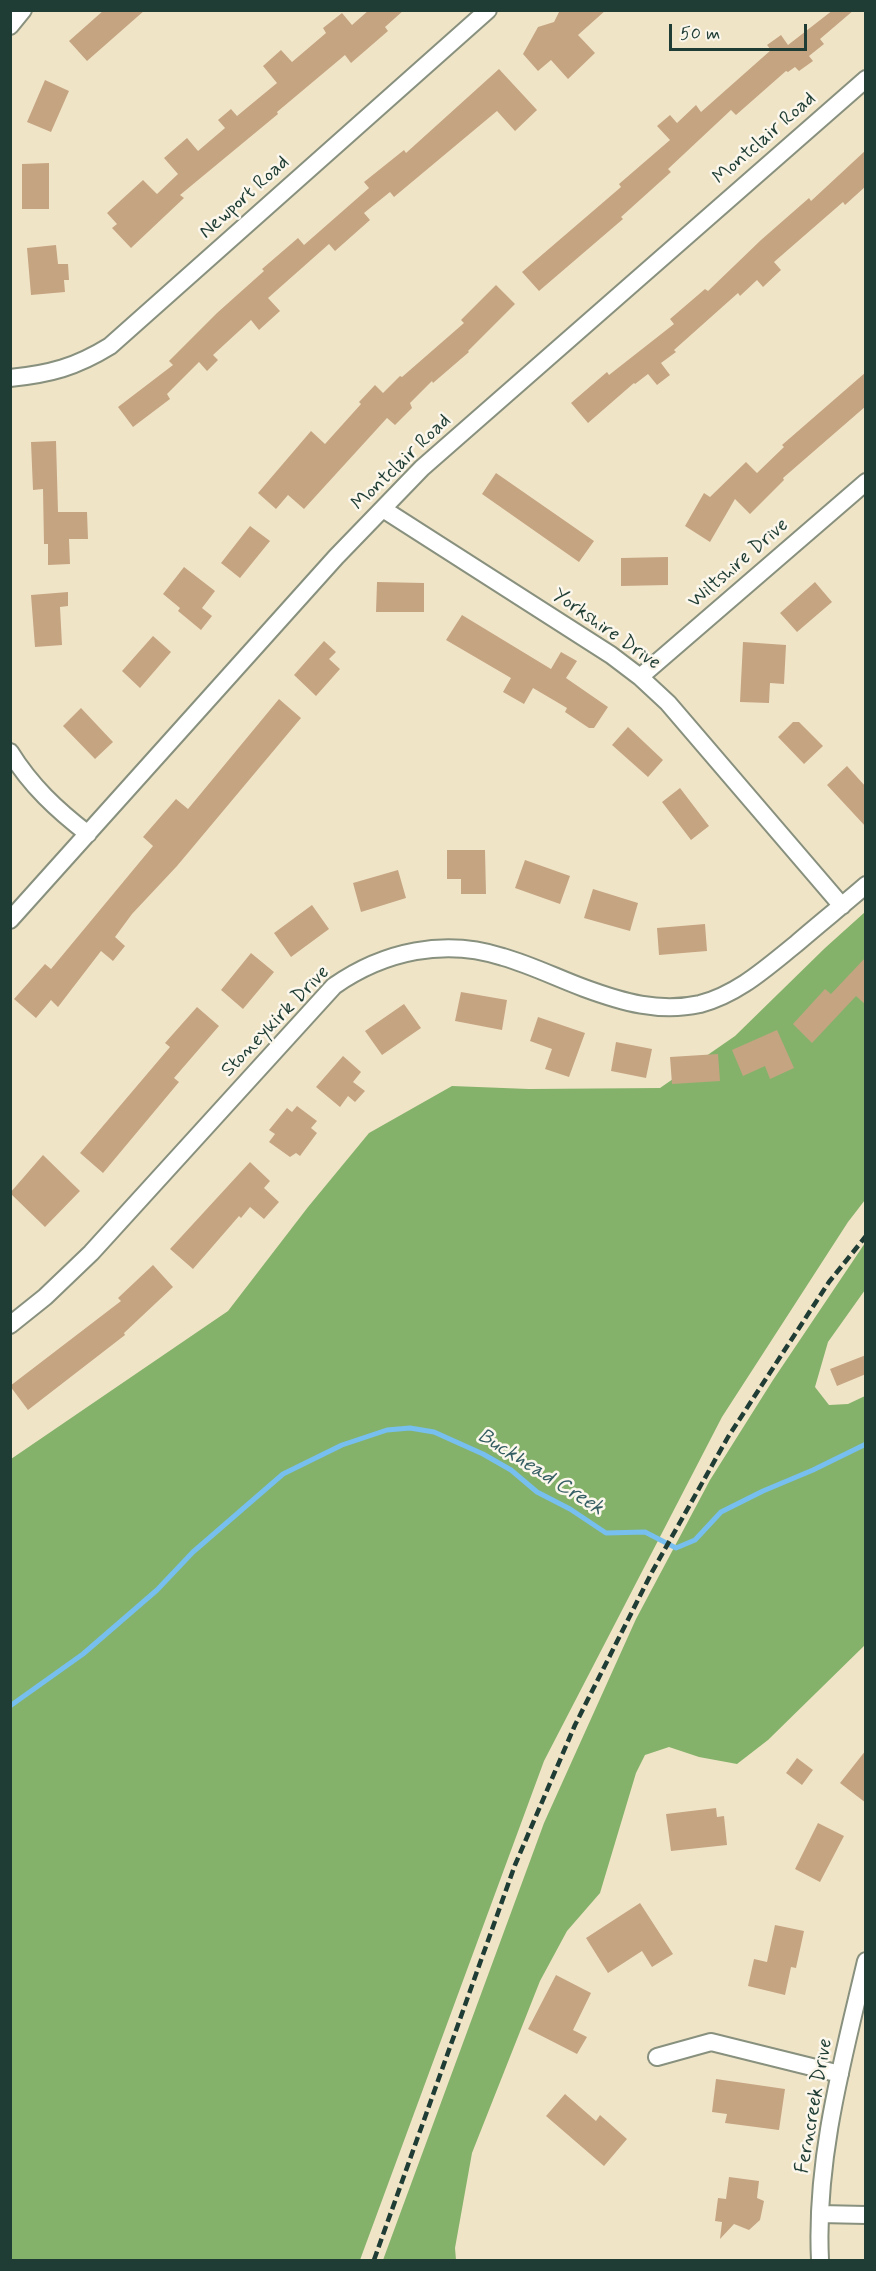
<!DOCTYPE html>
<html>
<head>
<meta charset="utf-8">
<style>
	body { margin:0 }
	#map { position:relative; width:876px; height:2271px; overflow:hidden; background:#f0e4c7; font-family:Mynerve,sans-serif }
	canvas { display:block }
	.frame { position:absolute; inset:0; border:12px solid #1f3d34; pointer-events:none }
	.scale { position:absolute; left:669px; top:24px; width:138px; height:27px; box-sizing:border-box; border:3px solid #1f3d34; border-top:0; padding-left:8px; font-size:18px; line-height:21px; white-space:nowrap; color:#1f3d34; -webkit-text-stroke:4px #fbf7ec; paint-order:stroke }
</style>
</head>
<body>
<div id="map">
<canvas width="876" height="2271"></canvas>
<div class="frame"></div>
<div class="scale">50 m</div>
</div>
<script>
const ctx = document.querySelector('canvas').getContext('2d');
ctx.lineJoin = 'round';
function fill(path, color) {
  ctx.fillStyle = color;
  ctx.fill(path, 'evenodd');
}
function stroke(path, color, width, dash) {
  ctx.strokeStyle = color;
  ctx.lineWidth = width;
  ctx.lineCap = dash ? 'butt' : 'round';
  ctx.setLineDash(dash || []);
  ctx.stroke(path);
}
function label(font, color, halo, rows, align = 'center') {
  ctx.font = font + ' Mynerve,sans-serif';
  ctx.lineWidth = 5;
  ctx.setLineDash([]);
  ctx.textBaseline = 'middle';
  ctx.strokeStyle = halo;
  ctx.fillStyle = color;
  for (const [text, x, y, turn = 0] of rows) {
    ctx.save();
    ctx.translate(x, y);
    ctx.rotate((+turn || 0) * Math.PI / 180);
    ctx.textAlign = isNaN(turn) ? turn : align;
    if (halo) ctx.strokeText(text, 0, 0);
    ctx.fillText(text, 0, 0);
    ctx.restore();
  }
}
fill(new Path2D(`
	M865,912V1200L848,1222L722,1417L544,1761L360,2260H11V1459L228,1311L308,1207L369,1133L452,1086L529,1089L660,1088L735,1036L825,948Z
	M865,1243V1290L828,1342L815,1387L829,1405L848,1404L865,1396V1645L768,1740L737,1764L699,1757L669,1747L645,1755L636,1773L600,1893L567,1931L540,1981L472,2153L455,2248L456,2260H383L544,1823L636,1619L710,1480L773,1380Z`), '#85b26b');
stroke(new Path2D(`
	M10,1706L83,1654L157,1590L193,1552L283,1474L342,1445L387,1430L410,1428L434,1432L483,1454L511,1470L537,1492L570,1509L606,1533L645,1532L676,1548L695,1540L721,1512L763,1491L813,1470L866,1444`), '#77bfef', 5);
fill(new Path2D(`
	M104,10H145L87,61L69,41Z
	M369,10H404L385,27L388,31L351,63L345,55L277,112L278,114L180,195L184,198L131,248L112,228L117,224L107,213L143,180L157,194L178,174L164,158L187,138L198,151L225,128L218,120L231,109L237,116L277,83L263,66L281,50L292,62L326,33L323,28L342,13L352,25Z
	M560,10H606L578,35L595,53L568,79L551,60L538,71L523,54L538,27L554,22Z
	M833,10H854L820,39L824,44L809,56L813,61L799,71L795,67L788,72L786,71L736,115L731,110L668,169L671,172L621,217L623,219L539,291L522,272L621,187L619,184L670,140L657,126L670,115L677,123L696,105L701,112L771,50L767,45L781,35L788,45Z
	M499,69L537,110L515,131L497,111L394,197L390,192L364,213L370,220L335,251L329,244L268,298L280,311L259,330L251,320L213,355L218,360L207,371L199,362L167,394L170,399L133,427L118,407L173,365L169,361L217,313L264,271L262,269L298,238L304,245L369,188L364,182L404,150L406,153Z
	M45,80L69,91L51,132L27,122Z
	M866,150V186L845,205L843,202L774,262L781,270L763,287L757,280L740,296L738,293L674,350L676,352L661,363L670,375L657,385L648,374L635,384L634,383L588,423L571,403L607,372L609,375L674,324L670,319L705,289L708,291L761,240L809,198L811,201Z
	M49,163V209H22V164Z
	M56,245L58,264H68L69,280H64L65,292L31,295L27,248Z
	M496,285L515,304L468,351L469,352L433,383L432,381L410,403L412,408L395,425L387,418L304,509L288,495L276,509L258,493L311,431L325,444L361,404L359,402L375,385L383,393L400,376L402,377L464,323L461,320Z
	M866,372V406L783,478L784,480L750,514L735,499L710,542L685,526L704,493L710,497L746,462L757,473L784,447L782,445Z
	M56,441L58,512H87L88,539H69L70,564L48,565V544H44L43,489L33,490L31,442Z
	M496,473L594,541L579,562L482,494Z
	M250,526L270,541L240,578L221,563Z
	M668,557V585L621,586V558Z
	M184,567L215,591L202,608L212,616L201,630L178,611L180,608L163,594Z
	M377,582L424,583V612H376Z
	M815,582L832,602L797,632L780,613Z
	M68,592V606L60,607L62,645L35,647L31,595Z
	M462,615L551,669L561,652L577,661L566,678L608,707L594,728H589L565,712L567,708L533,688L524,704L503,692L511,678L446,640Z
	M153,636L171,652L140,688L122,671Z
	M324,641L336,652L329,659L340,669L316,696L294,675Z
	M743,642L786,645L784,684L770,683L769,703L740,702Z
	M279,699L301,718L177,866L132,914L115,937L125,946L113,961L101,951L58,1007L51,1000L36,1018L14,999L45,964L51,969L153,846L143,837L176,799L188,809Z
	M81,708L113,742L95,759L63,726Z
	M793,722H799L823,746L804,764L778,737Z
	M628,727L663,760L648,777L612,745Z
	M847,766L866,787V827L827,785Z
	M680,788L709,826L691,840L662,802Z
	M447,850H485L486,894H461V879H447Z
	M525,860L570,876L560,904L515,888Z
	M398,870L406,898L361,912L353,883Z
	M593,889L638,903L630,931L584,918Z
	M312,905L329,929L291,957L274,933Z
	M705,924L707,951L659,955L657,928Z
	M251,953L274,972L243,1009L221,990Z
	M866,957V1005L856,996L812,1043L793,1024L825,989L831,994Z
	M461,992L507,1000L502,1030L455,1021Z
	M404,1004L421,1028L382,1055L365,1031Z
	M197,1007L219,1026L174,1078L179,1082L103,1173L80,1153L170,1047L165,1043Z
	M538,1017L585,1033L569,1077L545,1069L552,1049L530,1041Z
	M777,1030L794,1068L770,1079L765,1066L743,1076L732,1050Z
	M616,1042L652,1049L646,1078L611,1071Z
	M718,1054L720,1081L672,1084L670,1057Z
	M343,1056L361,1072L353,1082L365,1091L355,1102L348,1096L340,1107L316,1087Z
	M297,1106L317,1121L311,1128L317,1133L300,1156L296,1153L290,1157L269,1142L275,1134L269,1130L287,1108L292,1112Z
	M43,1155L80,1191L45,1227L10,1193Z
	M250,1162L270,1181L264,1188L279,1202L264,1219L250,1207L241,1218L239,1216L193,1269L170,1249Z
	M153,1265L173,1287L124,1333L125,1335L28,1410L10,1386L121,1301L118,1298Z
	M866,1355V1374L837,1386L830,1369Z
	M866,1750V1803L840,1783Z
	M797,1758L813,1770L802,1785L786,1773Z
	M716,1808L717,1817L724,1816L727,1845L671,1851L666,1814Z
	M818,1823L844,1836L820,1882L795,1869Z
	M640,1903L673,1954L652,1967L642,1951L608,1973L586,1938Z
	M775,1925L804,1931L796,1968L791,1967L785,1995L748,1986L754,1959L767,1962Z
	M556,1975L591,1993L573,2030L587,2037L577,2054L528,2029Z
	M716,2079L785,2089L779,2130L725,2123L727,2114L712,2112Z
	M565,2094L596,2121L600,2115L627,2139L604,2166L546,2116Z
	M729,2177L759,2181L757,2198L764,2201L760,2220L749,2230L734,2224L720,2239L722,2222L715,2221L718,2198L726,2199Z`), '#c5a482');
const street = new Path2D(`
	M10,26L23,10
	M10,378C50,374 76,367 110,346L488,10
	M383,509L611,655L640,677L668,703L842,906
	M640,677L866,482
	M10,752C31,786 57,810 88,834
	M10,920L336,557L422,468L866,79
	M10,1325L45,1297L91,1253L334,986C384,951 445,938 503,957C531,965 557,978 584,988C622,1002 659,1013 700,1004C738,994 766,968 796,944C819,924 843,905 866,885
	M657,2057L711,2042L840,2074
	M820,2214L866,2215
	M820,2260C815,2159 843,2059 866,1961`);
stroke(street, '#88907e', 20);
stroke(street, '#fff', 16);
stroke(new Path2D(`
	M374,2260L515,1865L575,1725L652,1572L728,1437L829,1282L866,1236`), '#1f3d34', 4.5, [9, 4.5]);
label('20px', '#1f3d34', '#fbf7ec', [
	["Montclair Road",765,139,-41],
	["Newport Road",245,198,-42],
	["Montclair Road",402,463,-44],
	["Wiltshire Drive",739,564,-41],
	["Yorkshire Drive",606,630,35],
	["Stoneykirk Drive",276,1022,-46],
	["Ferncreek Drive",815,2106,-80]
]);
label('italic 21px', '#355e63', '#fbf7ec', [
	["Buckhead Creek",540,1473,32]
]);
</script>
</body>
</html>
